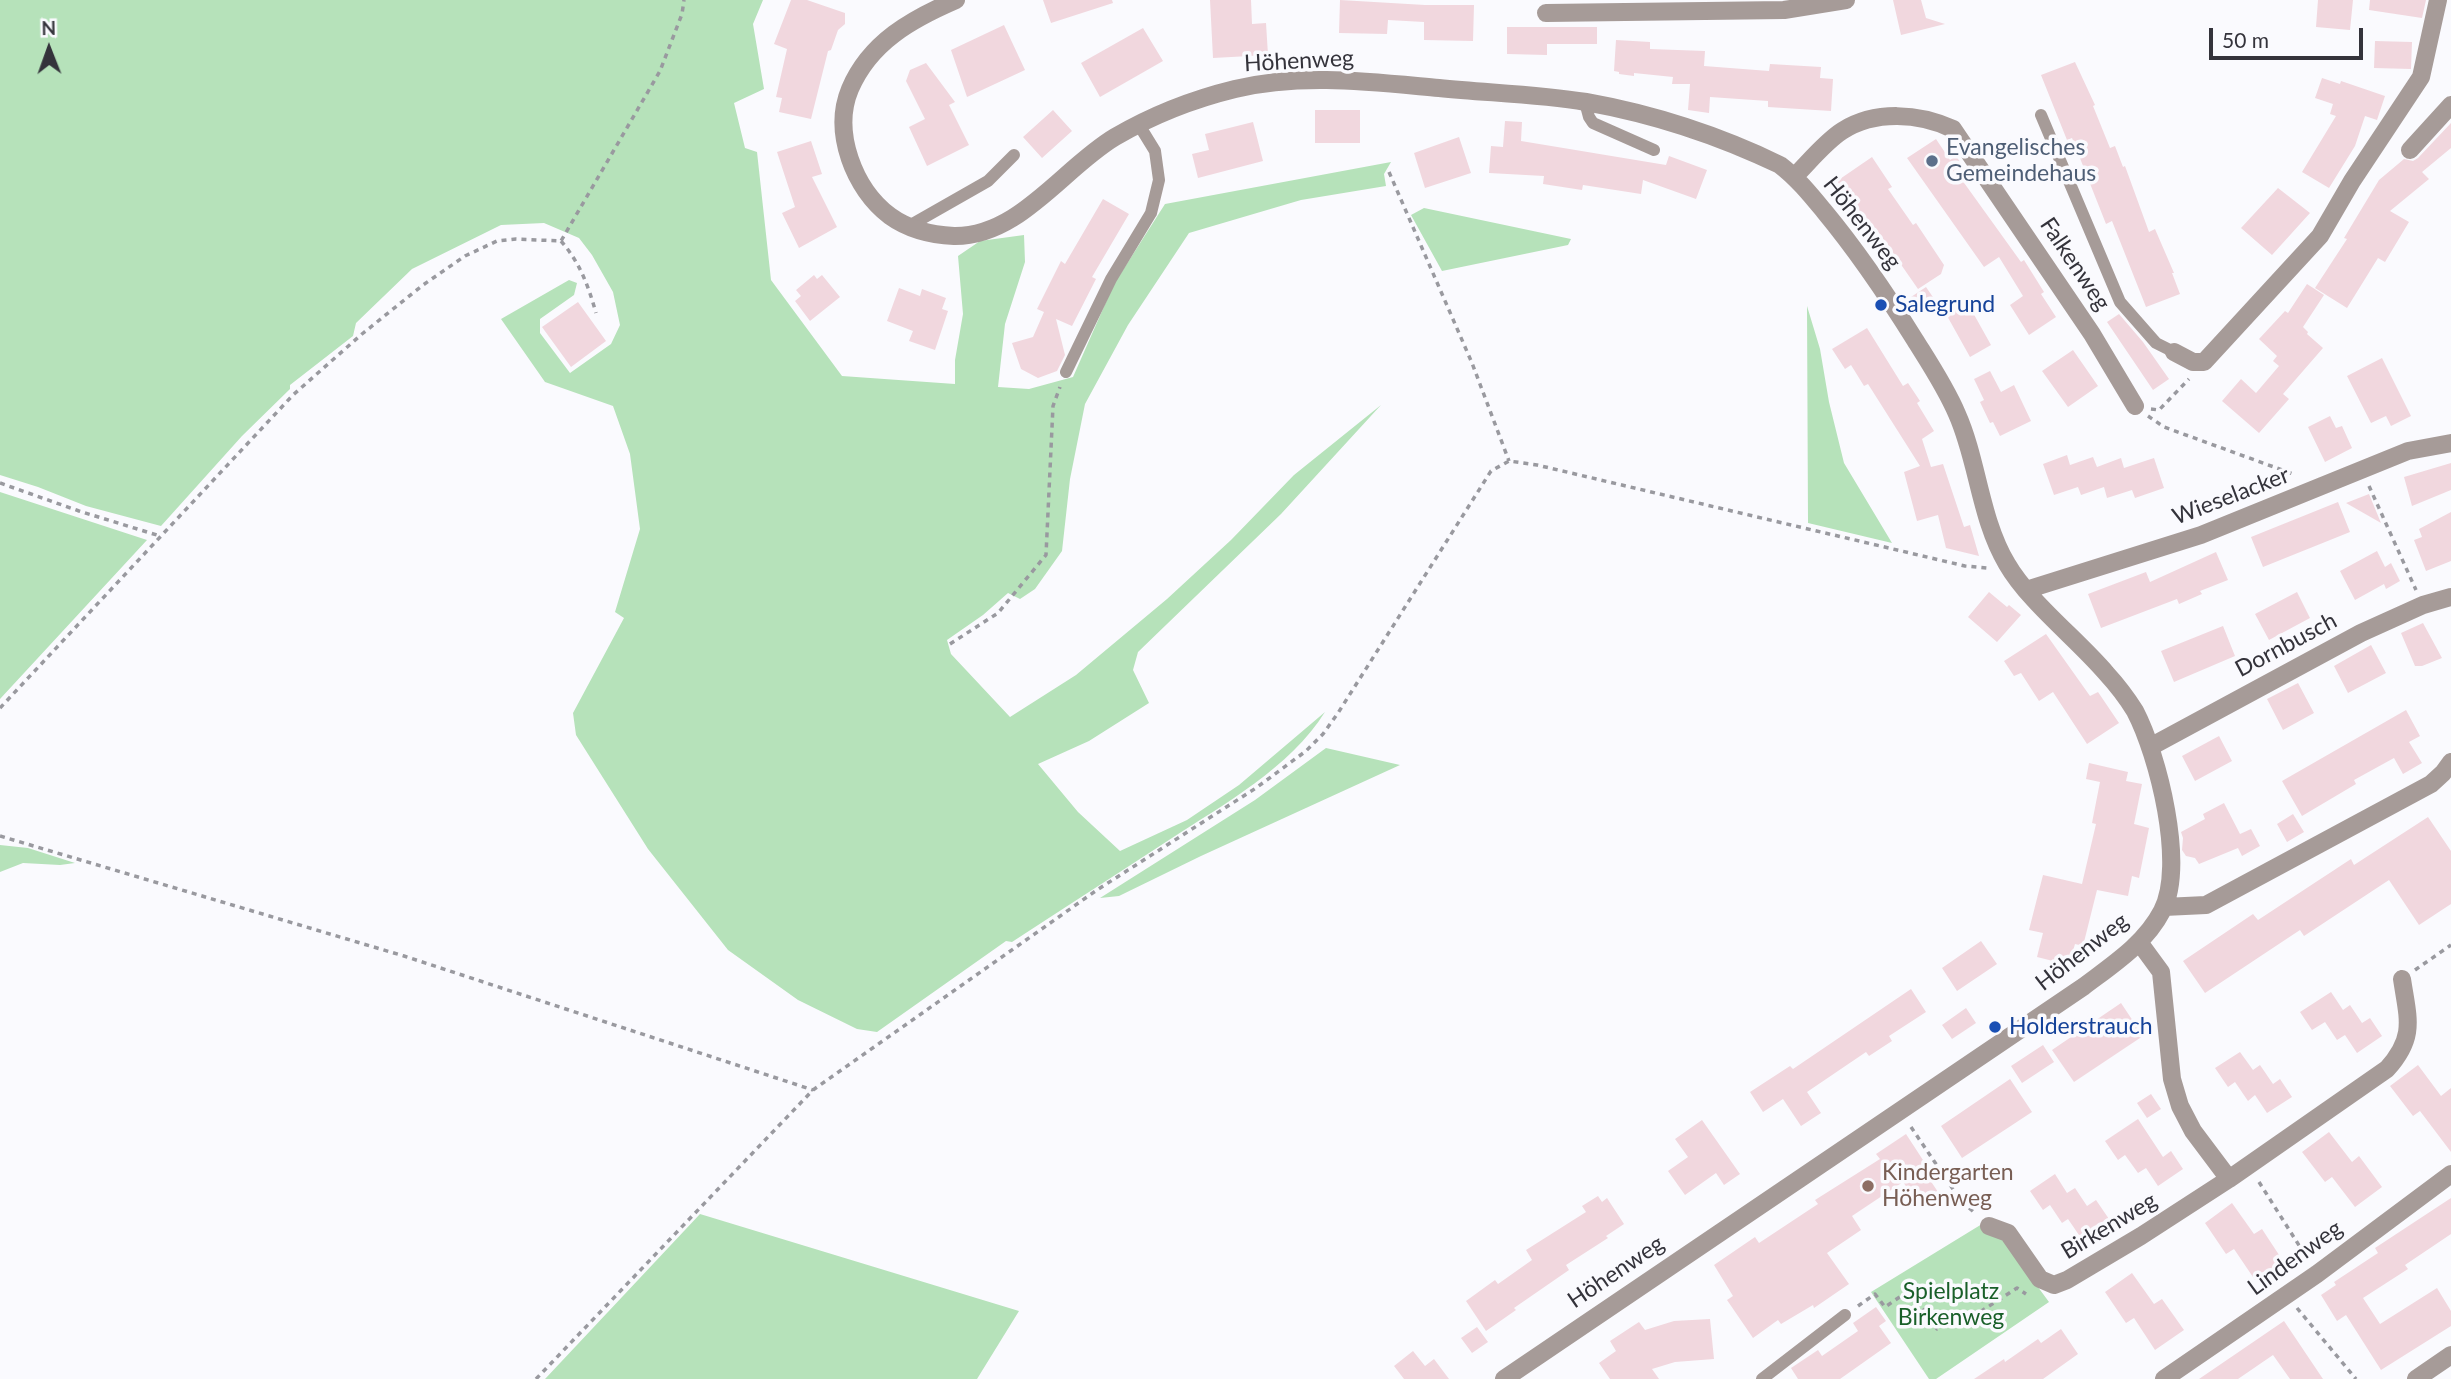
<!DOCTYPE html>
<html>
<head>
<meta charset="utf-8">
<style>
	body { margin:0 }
	#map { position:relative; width:2451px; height:1379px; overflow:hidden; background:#fafafe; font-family:Lato,sans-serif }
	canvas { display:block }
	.north { position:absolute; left:14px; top:14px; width:70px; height:70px; -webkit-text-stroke:5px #fafafe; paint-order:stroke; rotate:359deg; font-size:19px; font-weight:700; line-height:28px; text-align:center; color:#34333b }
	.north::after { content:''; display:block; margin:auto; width:24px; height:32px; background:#34333b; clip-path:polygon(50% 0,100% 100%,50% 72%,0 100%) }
	.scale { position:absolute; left:2209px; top:28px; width:154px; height:32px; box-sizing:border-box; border:4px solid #34333b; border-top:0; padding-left:9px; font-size:21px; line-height:24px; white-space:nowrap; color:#34333b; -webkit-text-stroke:5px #fafafe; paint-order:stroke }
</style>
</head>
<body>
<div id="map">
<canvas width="2451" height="1379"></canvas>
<div class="north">N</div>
<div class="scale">50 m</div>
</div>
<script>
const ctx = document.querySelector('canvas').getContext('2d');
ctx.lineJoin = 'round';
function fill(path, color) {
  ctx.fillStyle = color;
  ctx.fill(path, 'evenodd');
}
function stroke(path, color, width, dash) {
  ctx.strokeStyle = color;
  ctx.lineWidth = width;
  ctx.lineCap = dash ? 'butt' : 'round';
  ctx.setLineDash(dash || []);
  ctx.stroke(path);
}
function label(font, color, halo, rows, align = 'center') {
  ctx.font = font + ' Lato,sans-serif';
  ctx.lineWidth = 7;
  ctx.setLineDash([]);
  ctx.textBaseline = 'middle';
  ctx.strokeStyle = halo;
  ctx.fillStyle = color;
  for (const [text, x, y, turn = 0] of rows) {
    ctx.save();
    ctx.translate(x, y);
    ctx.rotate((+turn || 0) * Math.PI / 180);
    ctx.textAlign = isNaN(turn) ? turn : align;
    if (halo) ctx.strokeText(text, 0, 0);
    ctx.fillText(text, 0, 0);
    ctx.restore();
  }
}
fill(new Path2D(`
	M0,0H763L753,24L764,89L734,103L745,148L757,152L771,280L842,376L955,384V360L963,314L958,256L980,241L1024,235L1025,262L1005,324L998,387L1029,389L1073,377L1114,284L1165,204L1391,162L1384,174L1386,186L1301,200L1189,233L1128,325L1085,404L1070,479L1062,551L1035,589L1020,599L1008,593L983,615L947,640L951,654L1010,717L1076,675L1167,599L1231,540L1294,475L1381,405L1281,514L1138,652L1133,670L1149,703L1089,741L1038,764L1078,812L1120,851L1187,820L1239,785L1325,712C1290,768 1224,804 1169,840C1117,874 1064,908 1012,942L1006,941L877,1032L857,1029L798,1000L728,950L648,849L576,735L573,713L624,618L615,612L640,529L630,454L613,406L545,382L501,319L569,280L577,283L574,295L540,319V333L570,373L611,344L620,325L613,292L592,255L579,238L544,223L501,225L412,269L356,323L353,336L290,385V389L242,436L161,526L86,506L38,487L0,475Z
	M1424,208L1571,239L1568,245L1442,271L1411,215Z
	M1807,306L1820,349L1829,402L1844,463L1892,543L1808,523Z
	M0,492L147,540L0,699Z
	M1326,748L1400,765L1201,856L1119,896L1100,898L1255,800Z
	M0,845L28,848L75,863L60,865L23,863L0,872Z
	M700,1214L1019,1311L977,1379H545Z
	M1982,1224L2004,1241L2049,1302L1936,1379H1929L1871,1292Z`), '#b6e2ba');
fill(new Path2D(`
	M791,0H807L845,13V24L838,30L831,50L828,51L811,119L779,112L782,98L776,97L787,49L774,44Z
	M1043,0H1112L1113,3L1051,23Z
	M1210,0H1251L1252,24L1266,23L1268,55L1213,58Z
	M1340,0L1425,5H1474L1473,41L1424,40V22L1388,20L1387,34L1339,33Z
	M1893,0H1921L1926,18L1945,24L1901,35Z
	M2318,0H2353L2350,30L2316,27Z
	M2370,0H2426L2422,18L2369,10Z
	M1004,25L1025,70L967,97L951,50Z
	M1507,27H1597V44H1547V55L1507,54Z
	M1143,28L1163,61L1100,97L1081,63Z
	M1616,40L1650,42V49L1705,51L1704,66L1769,71L1770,64L1821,67L1820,78L1833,79L1831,111L1768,107V101L1710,97L1709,113L1688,110L1690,84H1672L1673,77L1634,73V76L1619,74V72L1614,71Z
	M2375,41L2412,42L2411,69L2374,68Z
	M2075,62L2095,105L2093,106L2110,148L2115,146L2123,167L2125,166L2149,232L2155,229L2174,273H2172L2180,294L2146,307L2112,221L2106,224L2072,138L2067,140L2041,75Z
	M926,63L955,102L949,105L969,145L927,166L909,127L925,119L906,81L910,70Z
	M2322,78L2340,84L2341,81L2385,96L2377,120L2365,116L2355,146L2329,188L2302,172L2336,116L2330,114L2333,104L2315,98Z
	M1053,110L1072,131L1042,158L1023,137Z
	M1315,110H1360V143H1315Z
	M1505,121L1522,122L1521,141L1666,165L1669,156L1707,170L1696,199L1643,180L1641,194L1583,185L1582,190L1543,184L1544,176L1489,173L1491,146L1503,147Z
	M1253,122L1263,161L1198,178L1192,154L1209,150L1205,134Z
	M2451,123V148L2422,172L2429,179L2390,211L2409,222L2385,262L2378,258L2347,308L2315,288L2347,239L2344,238L2379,180L2404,159L2413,161L2418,158Z
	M1459,137L1471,173L1425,188L1414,153Z
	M1936,139L1950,160L1956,156L1969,175L1962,180L2021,262L2024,260L2044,292L2041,294L2056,317L2029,335L2010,305L2023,296L1999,257L1984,267L1907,158Z
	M811,141L822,174L812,177L837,227L799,248L782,213L795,207L777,152Z
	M1872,157L1892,187L1888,189L1913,225L1916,223L1944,265L1941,274L1918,289L1877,230L1872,233L1867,225L1863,227L1845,198L1848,196L1837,181Z
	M2278,188L2310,213L2272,255L2241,228Z
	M1103,199L1129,214L1092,277L1096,279L1072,326L1056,319L1065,355L1057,371L1038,378L1021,369L1012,343L1033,337L1044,312L1037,309L1061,261L1065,264Z
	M814,275L817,279L822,275L840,297L810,321L795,301L801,296L796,290Z
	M2307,284L2324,295L2303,327L2308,332L2307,334L2323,348L2283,394L2289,399L2259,433L2222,401L2241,379L2256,393L2279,366L2273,361L2277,356L2259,339L2285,311L2288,313Z
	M1926,287L1937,303L1919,315L1908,299Z
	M899,288L920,296L922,289L946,298L942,309L948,311L935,350L909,341L913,331L887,321Z
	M578,302L606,341L571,367L542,327Z
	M1967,302L1991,345L1970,357L1946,314Z
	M2119,314L2143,342L2169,379L2153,390L2107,322Z
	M1867,328L1903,386L1908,383L1920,401L1917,403L1934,431L1922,439L1931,467L1943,464L1964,527L1970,525L1979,556L1946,548L1938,515L1917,521L1904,472L1920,466L1868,384L1864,386L1851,365L1845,369L1832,349Z
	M2073,350L2098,386L2068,407L2042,371Z
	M2382,358L2411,416L2391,426L2386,416L2371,423L2347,376Z
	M1990,371L2001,392L2014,385L2031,421L2000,436L1993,422L1990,423L1980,402L1984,400L1974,379Z
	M2330,416L2336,428L2342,426L2352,448L2325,462L2308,427Z
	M2067,455L2070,465L2093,457L2097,467L2121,458L2124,468L2154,458L2164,488L2135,498L2132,490L2107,498L2104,487L2081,495L2078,487L2054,495L2043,464Z
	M2451,463V490L2412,506L2404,477Z
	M2369,494L2381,523L2346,503Z
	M2338,502L2350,532L2263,567L2251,537Z
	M2451,512V561L2426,571L2414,540L2422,537L2419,529Z
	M2377,551L2385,567L2391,563L2400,581L2386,589L2384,584L2355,600L2340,571Z
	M2216,552L2228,580L2200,591L2202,594L2179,604L2177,599L2101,628L2088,594L2146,572L2150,582Z
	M1989,592L2007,607L2009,605L2021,615L1997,642L1968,617Z
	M2297,592L2310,618L2269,640L2255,614Z
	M2423,623L2442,658L2422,666H2415L2401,633Z
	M2223,626L2235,656L2174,682L2161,651Z
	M2046,634L2090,696L2098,692L2119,723L2087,744L2053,692L2039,701L2021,673L2014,676L2004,661Z
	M2371,645L2386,673L2348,693L2334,666Z
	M2298,683L2314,713L2283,730L2267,699Z
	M2406,710L2420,736L2409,742L2422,763L2403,774L2394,758L2354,780L2356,784L2302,816L2282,781Z
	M2219,736L2232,761L2195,781L2182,756Z
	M2089,763L2128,772L2126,781L2142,784L2134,824L2149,828L2139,878L2132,876L2128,896L2097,890L2083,946L2075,944L2069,965L2037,957L2043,933L2029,930L2043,875L2082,884L2096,824L2092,823L2100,782L2086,779Z
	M2224,803L2240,834L2251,829L2260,846L2242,856L2238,848L2199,864L2195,858L2186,856L2182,850L2183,838L2181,832L2205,819L2203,814Z
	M2293,814L2304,832L2287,842L2277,824Z
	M2428,817L2451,851V904L2419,925L2389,880L2304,936L2300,930L2205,993L2183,961L2253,914L2258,920L2351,859L2354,865Z
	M1981,941L1997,964L1957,991L1942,968Z
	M1911,989L1926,1012L1889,1036L1892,1041L1869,1056L1866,1052L1807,1092L1821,1113L1801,1126L1783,1099L1763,1112L1750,1092L1790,1066L1793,1069Z
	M2331,992L2343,1010L2350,1005L2362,1023L2370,1018L2382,1036L2357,1053L2345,1035L2337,1040L2325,1022L2312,1030L2300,1012Z
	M2121,1003L2143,1036L2074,1082L2052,1050Z
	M1966,1008L1976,1023L1952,1039L1942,1025Z
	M2043,1045L2054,1062L2022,1083L2011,1066Z
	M2240,1052L2253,1070L2260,1065L2273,1084L2280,1079L2292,1097L2267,1113L2255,1095L2248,1101L2235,1082L2228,1087L2215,1068Z
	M2418,1065L2441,1096L2451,1088V1152L2420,1111L2413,1116L2390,1086Z
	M2010,1079L2032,1112L1962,1158L1941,1126Z
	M2151,1094L2161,1109L2147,1118L2137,1103Z
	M2138,1119L2163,1157L2171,1151L2183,1169L2158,1186L2146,1168L2138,1173L2125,1155L2118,1160L2105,1141Z
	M1702,1120L1740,1174L1724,1185L1716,1173L1685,1195L1668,1171L1688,1157L1675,1139Z
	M2329,1132L2352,1162L2359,1156L2382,1187L2355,1207L2332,1177L2325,1182L2302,1152Z
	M1906,1134L1936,1180L1932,1183L1940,1195L1921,1208L1903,1182L1852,1216L1861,1230L1827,1253L1849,1284L1814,1308L1813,1305L1781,1324L1778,1320L1753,1338L1727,1300L1733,1296L1714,1265L1755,1237L1759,1243L1818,1204L1815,1200L1880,1159L1876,1154Z
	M2055,1174L2067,1193L2075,1188L2087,1206L2096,1200L2109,1219L2081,1238L2068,1219L2062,1223L2050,1205L2043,1210L2030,1191Z
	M1598,1196L1602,1202L1607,1198L1624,1224L1606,1236L1608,1238L1566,1265L1569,1270L1514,1308L1516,1310L1486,1331L1466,1301L1495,1280L1498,1284L1532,1260L1526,1250L1586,1212L1582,1206Z
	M2451,1198V1234L2405,1265L2408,1269L2363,1298L2380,1324L2437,1288L2451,1311V1326L2381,1370L2346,1315L2337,1321L2321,1295L2336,1285L2334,1282L2378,1253L2375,1248Z
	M2232,1203L2254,1234L2262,1229L2283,1261L2255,1280L2234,1249L2226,1254L2205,1223Z
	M2132,1273L2154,1304L2162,1299L2184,1330L2155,1350L2134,1318L2126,1323L2105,1292Z
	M1876,1307L1886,1321L1879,1326L1891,1343L1840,1379H1798L1791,1368L1818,1350L1822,1356L1858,1331L1853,1323Z
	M1710,1319L1714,1359L1675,1362L1652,1369L1659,1379H1610L1599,1363L1616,1351L1610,1341L1639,1322L1645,1330L1674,1321Z
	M2284,1321L2323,1379H2290L2273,1355L2238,1379H2199Z
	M1477,1327L1488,1342L1472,1353L1461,1338Z
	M2061,1329L2078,1354L2043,1379H1974L2004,1359L2005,1362L2038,1339L2041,1343Z
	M1413,1351L1425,1366L1434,1359L1449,1379H1404L1394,1366Z`), '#f1d7de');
stroke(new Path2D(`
	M1389,172L1472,363L1509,461
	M561,241C580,263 588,285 596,313
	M2151,409L2159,410L2189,379
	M2148,416L2164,427L2296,475
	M0,483L79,511L160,536
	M2369,486L2416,590
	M950,644L998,613L1046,555L1053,406L1060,387
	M0,708L293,395L362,334L423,285L465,256L497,241L516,239L561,241L660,71L682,14L684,0
	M0,836L404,956L813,1090
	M2415,970L2451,945
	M1911,1127L1961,1201L1975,1213
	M2259,1182L2307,1258
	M1858,1306L1875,1294L1885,1307L1910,1290L1937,1329L1957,1318L1960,1325L2017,1288L2026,1294
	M2297,1308L2356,1379
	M536,1379L813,1090L1097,890L1256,788L1306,751L1323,734L1338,713L1491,471L1509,461L1537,465L1965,566L1987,568`), '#99999f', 3.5, [5, 5]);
stroke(new Path2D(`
	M1585,102L1589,117L1593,123L1654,150
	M2041,115L2120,302L2156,343L2174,352
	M909,226L988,181L1014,155
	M1066,372L1111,279L1151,213L1159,180L1155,151L1139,125
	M1762,1379L1845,1315`), '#a69b98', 12);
stroke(new Path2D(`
	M956,0C912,19 870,42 850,89C832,132 854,189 890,216C908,229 932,235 954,236C1019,237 1063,168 1115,137C1151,116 1194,99 1235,89C1301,73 1372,82 1439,88C1488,93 1538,94 1586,102C1653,114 1720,136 1780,165C1797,178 1810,194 1824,211C1858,252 1887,295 1915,340C1930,364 1946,388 1957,414C1978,461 1980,519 2007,564C2029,602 2077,639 2106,673C2117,685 2127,698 2135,711C2158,755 2186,865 2162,911C2145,944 2112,965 2083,987L1504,1379
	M1546,13L1784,10L1846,0
	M2410,150L2451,105
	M1795,176C1809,162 1825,142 1842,131C1875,110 1919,113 1953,129L2092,334L2135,406
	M2174,352L2193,362H2204L2320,236L2352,181L2421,77L2438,0
	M2026,590L2201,535L2408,451L2451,443
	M2150,747L2361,633L2423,605L2451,597
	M2164,907L2206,905L2431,784L2443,773L2451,762
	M2139,942L2161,972L2172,1079L2180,1106L2193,1131L2229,1179L2387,1069C2416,1037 2408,1019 2402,979
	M1989,1226L2008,1233L2040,1279L2054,1285L2067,1280L2141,1236L2229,1179
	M2164,1379L2317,1274L2451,1174
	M2416,1379L2451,1355`), '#a69b98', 18);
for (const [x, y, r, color] of [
	[1932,161,7,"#5c6f8a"],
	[1881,305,7,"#1a4fb4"],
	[1995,1027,7,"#1a4fb4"],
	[1868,1186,7,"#8d6e63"]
]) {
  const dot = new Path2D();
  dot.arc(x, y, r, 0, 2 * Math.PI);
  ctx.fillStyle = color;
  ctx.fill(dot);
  stroke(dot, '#fafafe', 2.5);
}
label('23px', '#34333b', '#fafafe', [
	["Höhenweg",1299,61,-3],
	["Höhenweg",1862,223,52],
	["Falkenweg",2075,264,56],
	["Wieselacker",2231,496,-21],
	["Dornbusch",2286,645,-28],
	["Höhenweg",2082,952,-38],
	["Birkenweg",2109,1226,-31],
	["Lindenweg",2295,1258,-36],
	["Höhenweg",1616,1272,-34]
]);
label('23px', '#4e5e75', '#fafafe', [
	["Evangelisches",1946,148],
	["Gemeindehaus",1946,174]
], 'left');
label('23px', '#164399', '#fafafe', [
	["Salegrund",1895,305],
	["Holderstrauch",2009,1027]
], 'left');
label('23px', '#785e54', '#fafafe', [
	["Kindergarten",1882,1173],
	["Höhenweg",1882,1199]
], 'left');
label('23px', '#195f29', '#fafafe', [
	["Spielplatz",1951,1292],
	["Birkenweg",1951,1318]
]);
</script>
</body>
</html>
